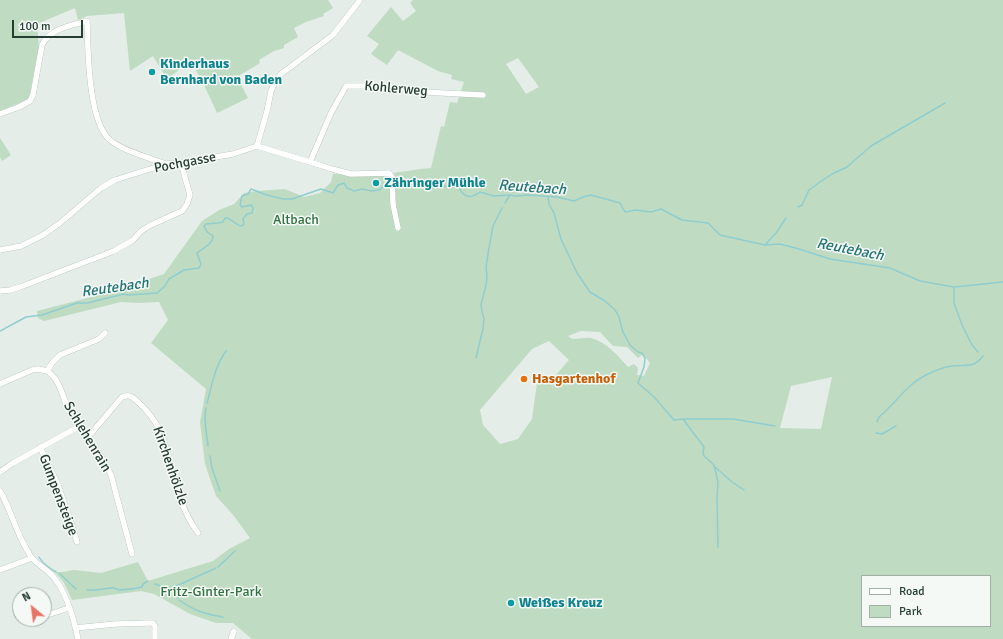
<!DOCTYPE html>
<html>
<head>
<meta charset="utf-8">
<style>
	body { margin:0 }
	#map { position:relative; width:1003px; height:639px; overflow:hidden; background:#e4ede8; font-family:Signika,sans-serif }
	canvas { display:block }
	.legend { position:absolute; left:861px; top:575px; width:130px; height:52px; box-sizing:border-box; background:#f5f9f6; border:1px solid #a2aea8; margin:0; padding:5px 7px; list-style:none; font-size:12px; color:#253d33 }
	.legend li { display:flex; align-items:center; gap:8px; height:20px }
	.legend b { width:20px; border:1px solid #a2aea8 }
	.north { position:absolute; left:12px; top:587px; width:40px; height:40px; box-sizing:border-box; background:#f5f9f6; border:1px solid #a2aea8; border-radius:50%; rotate:331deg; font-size:11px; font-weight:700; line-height:16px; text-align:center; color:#253d33 }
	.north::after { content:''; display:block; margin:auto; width:14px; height:18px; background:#e97366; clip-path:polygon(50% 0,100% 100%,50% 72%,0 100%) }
	.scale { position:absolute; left:12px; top:20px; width:71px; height:18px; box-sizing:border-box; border:2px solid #253d33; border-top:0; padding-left:5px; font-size:12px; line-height:14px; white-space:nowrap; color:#253d33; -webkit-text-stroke:3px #f5f9f6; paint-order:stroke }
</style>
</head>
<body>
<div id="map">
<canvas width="1003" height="639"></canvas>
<ul class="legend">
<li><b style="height:5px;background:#fff"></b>Road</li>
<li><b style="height:11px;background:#bfdcc2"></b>Park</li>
</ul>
<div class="north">N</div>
<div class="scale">100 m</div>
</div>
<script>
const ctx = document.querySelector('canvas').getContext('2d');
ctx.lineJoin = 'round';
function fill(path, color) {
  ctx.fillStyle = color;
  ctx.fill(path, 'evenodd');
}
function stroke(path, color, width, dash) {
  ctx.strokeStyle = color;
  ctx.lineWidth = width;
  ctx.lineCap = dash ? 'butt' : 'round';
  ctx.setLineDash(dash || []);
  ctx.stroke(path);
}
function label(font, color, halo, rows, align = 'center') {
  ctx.font = font + ' Signika,sans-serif';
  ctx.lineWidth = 3;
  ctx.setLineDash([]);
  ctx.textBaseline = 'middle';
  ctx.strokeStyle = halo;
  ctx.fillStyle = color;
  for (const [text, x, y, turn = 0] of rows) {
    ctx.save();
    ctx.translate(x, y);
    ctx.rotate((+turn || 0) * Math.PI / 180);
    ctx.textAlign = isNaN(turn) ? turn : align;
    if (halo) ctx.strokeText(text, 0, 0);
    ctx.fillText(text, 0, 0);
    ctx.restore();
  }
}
fill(new Path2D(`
	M0,0H328L333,8L323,14L324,16L306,22L294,28L298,37L284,45V48L274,51L259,60L260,63L237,77L248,98L217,113L204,85L191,61L167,79L153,56L130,71L124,13L87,16L78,20L75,8L37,24L39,47L29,99L0,111Z
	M413,0H1003V639H252L233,623H216L190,614L154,594L141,591L72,600L64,583L55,572H62L74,570L101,573L138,562L148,581L213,561L229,549L250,538L234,516L216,496L205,464L200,422L206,389L151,343L168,320L159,302L138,303L121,302L44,321L38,318L37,311L107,293L164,274L202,221L219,210L234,204L244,193L257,191L285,189L304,197L320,193L331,182L333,174C351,175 369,176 387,174C402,172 416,169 431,168L441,126L444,127L450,102L457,103L464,82L451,79L452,75L438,71L398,50L387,65L371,54L379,44L367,36L391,7L403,21L416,11L410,3ZM518,58L539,87L526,94L506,64ZM581,331L600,332L613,346L627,347L638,358L643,354L650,363L644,376L637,375L638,368L634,364L628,367C618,356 607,342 591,338C586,337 578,339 572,339L568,336ZM549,341L569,360L553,378L542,376L537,383L532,419L518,439L500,444L483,425L480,410L532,349ZM832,377L821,429L780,428L791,386ZM862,576H990V626H862Z
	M0,138L11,155L2,161L0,157Z`), '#bfdcc2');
stroke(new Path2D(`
	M393,182L405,181L416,177L422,187L431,189L436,183H439C444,188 451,188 456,183L458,184C462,197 469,200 480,192L494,196L510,195L515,196L529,195L557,197L574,201L583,197L591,195L620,203L625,212L635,210L651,212L661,209L682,220L708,223L720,235L765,245L780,244L799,249L830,259L890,268L920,281L954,287L1003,282
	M548,197L549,204L554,213L561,239L577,273L590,292L605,301L615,310L619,317L623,332L630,345L638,352L642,353L645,358L644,367L638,383L655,398L674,420L683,419L704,447L703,452L704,456L714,465L718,482L717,497L718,547
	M505,203L510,195
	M798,207L802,205L809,190L820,182L832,174L847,167L871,146L945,103
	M765,245L776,233L786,218
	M954,287V303L962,325L972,345L978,352
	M0,331L26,317L42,315L77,303H87L124,294L128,295L157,293L165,286L169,279L184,270L199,268L201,264L197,253C203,248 213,244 213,236L207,232L204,226L206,224L218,223L223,222L225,218C232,218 236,226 242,226L244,224L243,219L247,214L252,213L253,208L251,205L242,207L240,205L242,196L248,194L251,189L267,195L283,199H292L321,189L333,193L338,185L344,183L347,188L354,191L362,189L372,191L379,190L390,182
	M476,358L480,341L483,329L484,319L482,312L481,305L486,285L487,277L486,267L489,248L493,226L502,208
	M207,403C212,385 215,366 226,351
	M206,408C203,420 207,433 208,446
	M683,419H733L775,426
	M877,422L879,417C896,403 908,383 928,374C936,370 944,367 952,366C966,364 973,369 983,356
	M876,433L882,434L896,426
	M210,456L212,468L220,491
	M714,466L732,482L744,490
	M39,557C43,564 49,568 56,572
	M218,567L235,551
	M60,574L76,589
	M155,584L167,588H172L216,568
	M172,588L178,598
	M87,590C95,591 104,588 113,588C115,588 117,589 119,590C127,590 134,589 142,587L143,584L148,581
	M179,600C195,611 204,614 223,617`), '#90cdce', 1.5);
const minor = new Path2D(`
	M0,114L19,107L30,101L33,95L42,45C49,29 72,25 87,21C88,50 88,121 110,140C123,151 150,158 166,164
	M257,146L267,111L271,91L275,82L281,74L333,35L360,0
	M310,162L331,113L346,86H386L422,92L483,95
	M0,250L21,246L43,235L60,223L101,188L115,180L166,164L181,163L233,154L257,146L310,162L332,169L351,174L389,173L392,177L393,204L398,228
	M0,291L10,290L20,287L114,251L133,240L141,231L151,225L182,211L187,204L190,195L181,163
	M47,371C61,380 62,397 69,411C74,421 81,429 88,438C97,450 105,461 111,475L132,554
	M0,384L32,370L38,369L47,371L52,363L60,355L99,339L105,333
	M88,437L122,397C131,394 132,397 138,402C169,429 167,462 180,497C184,510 190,522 198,533
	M40,447L58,485L69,517L77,542
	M0,472L13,463L78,427
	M0,491C11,510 16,532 27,550C29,553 30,556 32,558C39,566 49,570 55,579C67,594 74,620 78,639
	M0,570L32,558
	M44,616L69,608
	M25,622L34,619
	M75,628L115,624L150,623H153L155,626V639
	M231,639L234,631`);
stroke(minor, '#a7b5ae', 6);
stroke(minor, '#fff', 5.5);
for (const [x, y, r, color] of [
	[152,72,4,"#0f9aa8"],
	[376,183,4,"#0f9aa8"],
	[524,379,4,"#e8710a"],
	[511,603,4,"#0f9aa8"]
]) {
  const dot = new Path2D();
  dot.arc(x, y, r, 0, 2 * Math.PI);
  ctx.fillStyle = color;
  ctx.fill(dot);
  stroke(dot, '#f5f9f6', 1.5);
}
label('bold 14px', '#0d838f', '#f5f9f6', [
	["Kinderhaus",160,64],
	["Bernhard von Baden",160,80],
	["Zähringer Mühle",384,183],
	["Weißes Kreuz",519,603]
], 'left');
label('14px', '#253d33', '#f5f9f6', [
	["Kohlerweg",396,89,5],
	["Pochgasse",185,163,-11],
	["Schlehenrain",87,437,59],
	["Kirchenhölzle",170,466,71],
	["Gumpensteige",58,495,69]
]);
label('14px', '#317141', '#f5f9f6', [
	["Altbach",296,220],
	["Fritz-Ginter-Park",211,592]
]);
label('bold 14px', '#c56008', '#f5f9f6', [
	["Hasgartenhof",532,379]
], 'left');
label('italic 15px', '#227475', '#f5f9f6', [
	["Reutebach",532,188,4],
	["Reutebach",850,250,11],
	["Reutebach",115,288,-8]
]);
</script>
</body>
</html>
